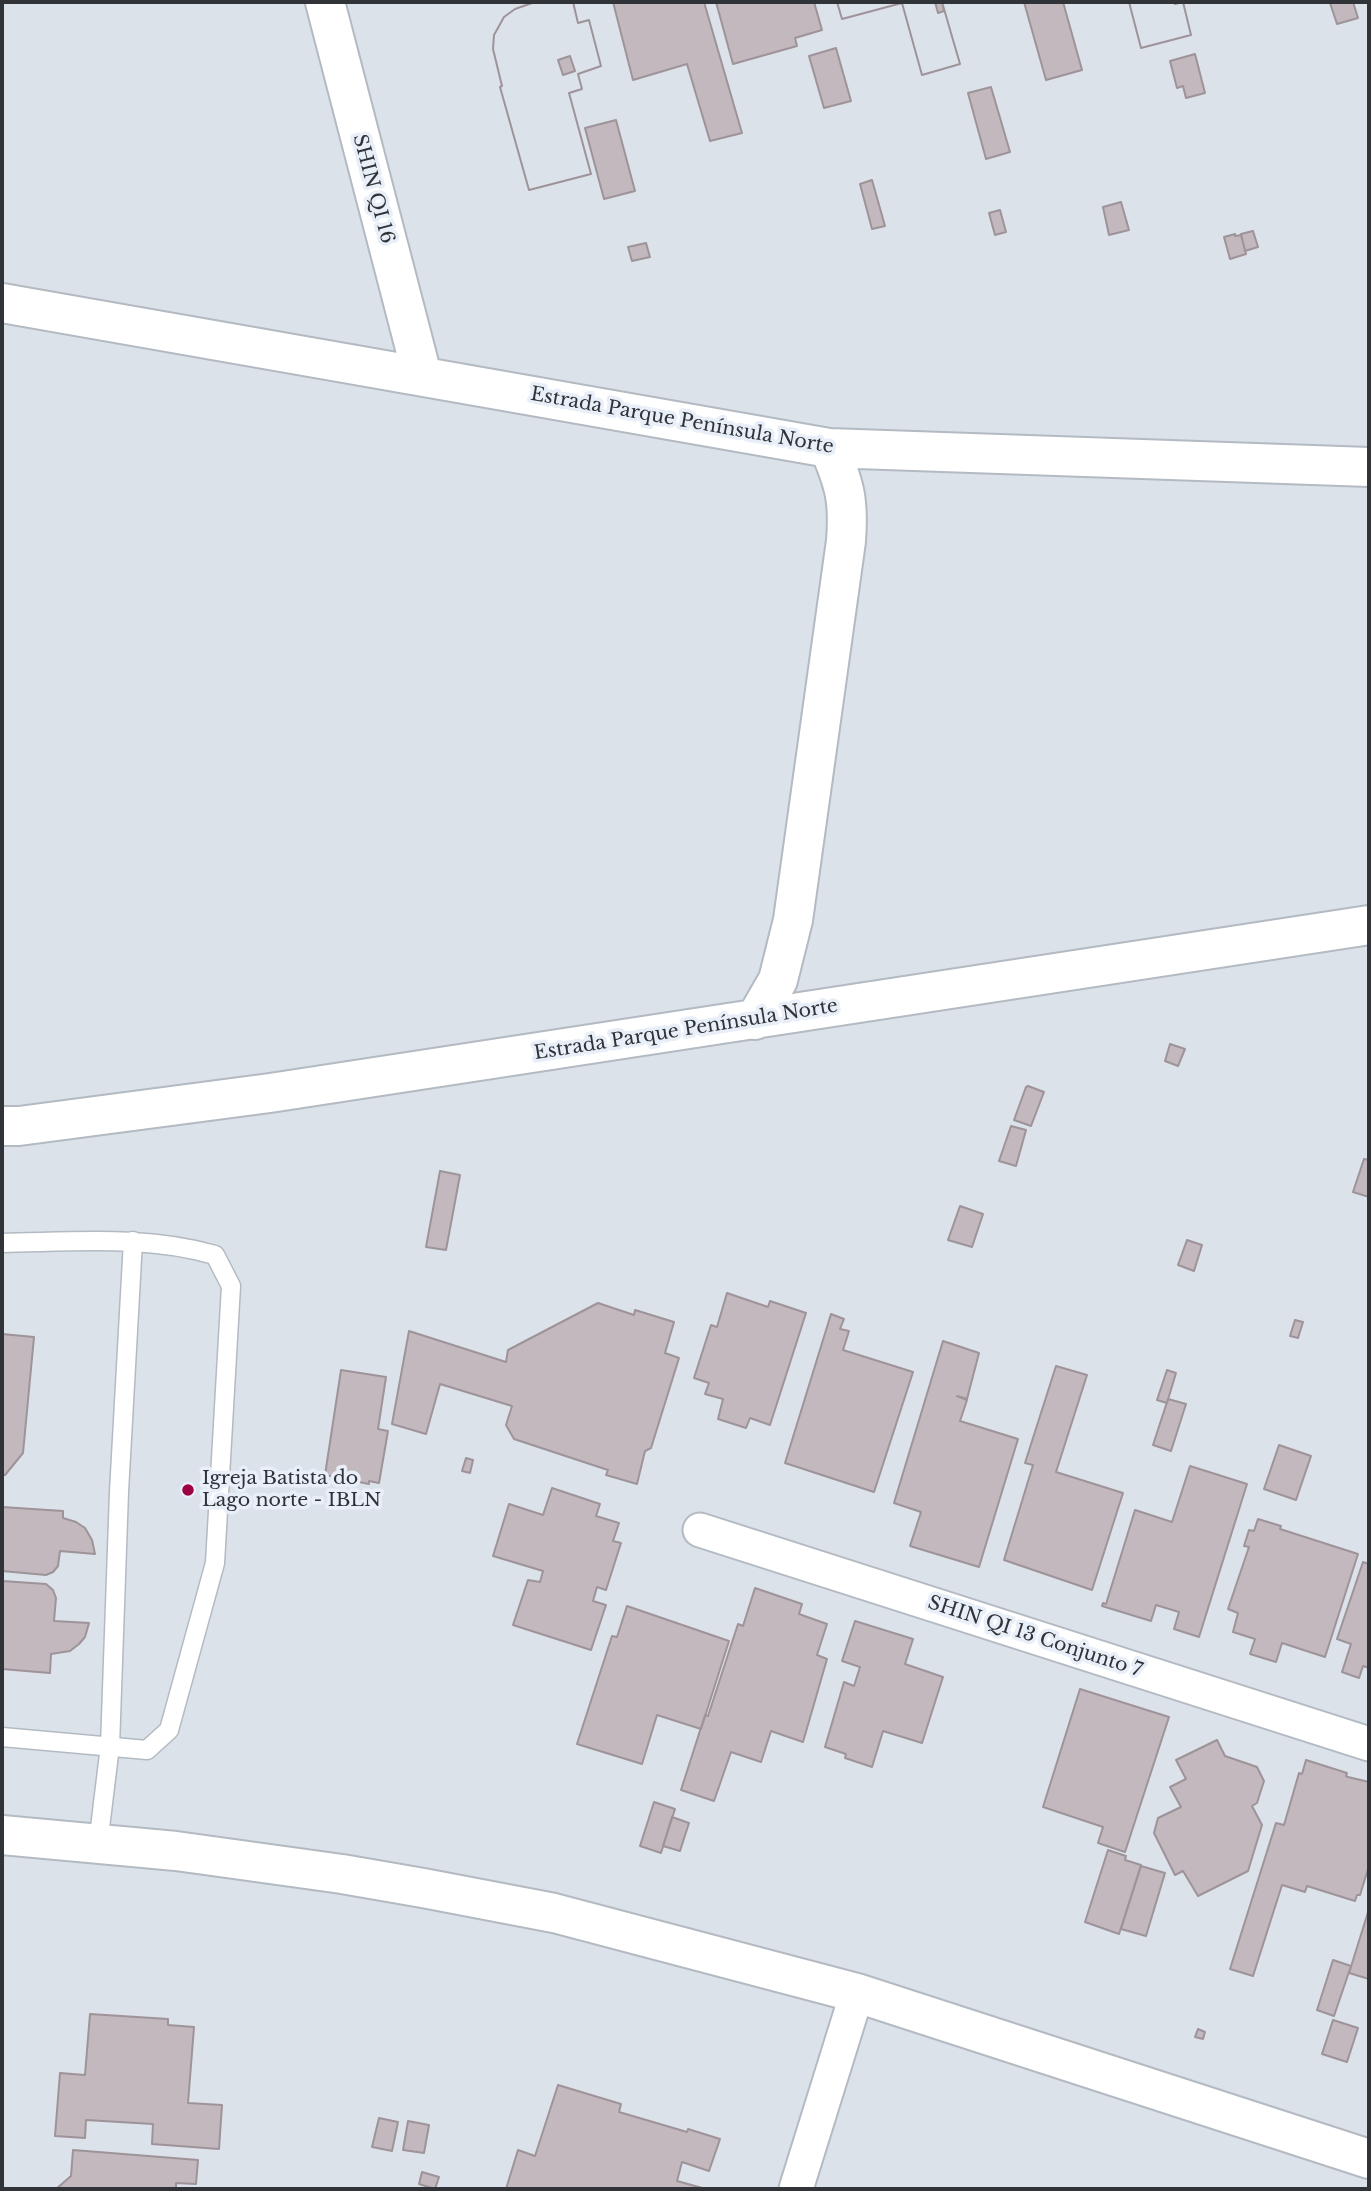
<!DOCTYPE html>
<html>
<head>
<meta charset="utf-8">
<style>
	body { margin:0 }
	#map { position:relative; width:1371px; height:2191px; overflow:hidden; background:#dbe2ea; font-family:"Libre Baskerville",serif }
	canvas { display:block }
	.frame { position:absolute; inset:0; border:4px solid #303337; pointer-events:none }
</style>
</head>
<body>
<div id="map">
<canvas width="1371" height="2191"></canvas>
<div class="frame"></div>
</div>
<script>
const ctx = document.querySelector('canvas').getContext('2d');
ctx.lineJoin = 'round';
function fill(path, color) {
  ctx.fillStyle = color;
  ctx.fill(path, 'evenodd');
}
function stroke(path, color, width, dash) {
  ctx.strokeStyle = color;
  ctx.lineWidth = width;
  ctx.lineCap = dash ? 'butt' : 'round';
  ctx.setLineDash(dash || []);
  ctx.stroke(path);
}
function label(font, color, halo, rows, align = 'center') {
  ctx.font = font + ' "Libre Baskerville",serif';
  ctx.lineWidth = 7;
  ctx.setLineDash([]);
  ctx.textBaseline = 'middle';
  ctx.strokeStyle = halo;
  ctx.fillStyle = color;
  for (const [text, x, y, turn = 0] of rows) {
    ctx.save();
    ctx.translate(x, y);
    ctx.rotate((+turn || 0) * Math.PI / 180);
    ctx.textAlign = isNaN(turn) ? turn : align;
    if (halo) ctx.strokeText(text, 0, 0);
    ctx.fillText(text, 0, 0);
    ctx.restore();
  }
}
const building = new Path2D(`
	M535,2H573L578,23L589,20L601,66L578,74L582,89L569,93L591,174L529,190L500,87L502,86L493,49L494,35L504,17L515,9ZM570,56L575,71L563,75L558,60Z
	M535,2H573L578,23L589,20L601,66L578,74L582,89L569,93L591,174L529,190L500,87L502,86L493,49L494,35L504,17L515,9Z
	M613,2H704L742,133L710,141L687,64L633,80Z
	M716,2H814L822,30L795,38L797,46L733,64Z
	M837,2H935L938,13L944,11L942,2L960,64L922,75L902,3L842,19Z
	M837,2H942L960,64L922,75L902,3L842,19Z
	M1024,2H1063L1082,70L1046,80Z
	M1129,2H1174L1175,4L1183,2L1191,35L1141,48Z
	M1129,2H1183L1191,35L1141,48Z
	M1353,2L1358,18L1337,24L1330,3Z
	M836,48L851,101L824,108L809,56Z
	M1195,54L1205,93L1186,98L1183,86L1177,88L1170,61Z
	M991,87L1010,152L986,159L968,93Z
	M616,120L635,191L604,199L585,128Z
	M872,180L885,226L872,229L860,184Z
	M1121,202L1129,230L1109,235L1103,207Z
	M1000,210L1006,232L995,235L989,213Z
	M1253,231L1258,247L1245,251L1241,234Z
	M1235,234V236L1241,235L1246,254L1230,259L1224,237Z
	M646,243L650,257L632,261L628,247Z
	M1170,1044L1185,1049L1178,1066L1165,1061Z
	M1028,1086L1044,1092L1031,1126L1014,1120L1026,1087Z
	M1011,1126L1026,1130L1016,1166L999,1161Z
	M1369,1158V1197L1353,1192L1364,1159L1369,1160Z
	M440,1171L460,1175L446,1250L426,1247Z
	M960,1206L983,1214L972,1247L948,1240Z
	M1187,1240L1202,1245L1194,1271L1178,1265Z
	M727,1293L768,1307L770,1301L806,1313L770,1425L750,1418L746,1428L718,1419L723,1399L705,1394L709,1383L694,1378L711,1325L717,1327Z
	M598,1303L634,1315L635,1310L674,1322L665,1353L679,1358L651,1448L645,1451L637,1484L606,1475L608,1470L514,1439L506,1425L512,1406L440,1384L426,1434L392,1424L409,1331L506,1362L508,1350Z
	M831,1314L844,1319L840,1329L849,1331L843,1350L913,1372L874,1492L785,1463Z
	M1295,1320L1303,1322L1298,1338L1290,1336Z
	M2,1334L34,1337L23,1453L5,1475H2Z
	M943,1341L979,1353L967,1399L957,1396L967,1400L960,1421L1018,1439L979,1567L910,1546L921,1512L894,1503Z
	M1056,1366L1087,1375L1056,1472L1123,1493L1092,1590L1004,1560L1033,1465L1025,1463Z
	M341,1370L386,1377L378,1429L388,1431L379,1483L369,1481V1484L325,1475Z
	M1167,1370L1176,1373L1167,1403L1157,1400Z
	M1168,1399L1186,1404L1171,1451L1153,1445Z
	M1279,1445L1311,1456L1296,1500L1264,1489Z
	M466,1458L473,1460L470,1473L462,1471Z
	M1190,1466L1247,1484L1199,1637L1174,1629L1179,1612L1156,1605L1151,1621L1102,1606L1103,1603L1106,1604L1135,1510L1172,1522Z
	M552,1488L600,1504L596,1516L619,1523L613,1541L621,1543L606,1590L597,1587L593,1601L606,1605L591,1650L513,1625L528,1580L540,1582L543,1571L493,1556L509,1504L543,1515Z
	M2,1507L63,1511V1518L76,1522L85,1528L92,1540L95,1554L60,1551L58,1566L53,1572L46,1575L2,1571Z
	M1258,1519L1281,1526L1280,1529L1358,1554L1325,1657L1282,1643L1276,1662L1250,1654L1255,1639L1233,1632L1238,1613L1228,1609L1249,1547L1244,1546L1249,1530L1254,1531Z
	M1363,1562L1369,1564V1668L1363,1666L1359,1678L1342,1672L1351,1644L1337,1639Z
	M2,1581L46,1584L53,1590L56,1598L54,1621L89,1623L85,1637L79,1644L70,1651L51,1654L50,1673L2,1669Z
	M755,1588L802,1604L799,1614L827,1624L817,1655L827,1659L803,1742L771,1731L761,1762L731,1752L714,1801L681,1790L705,1715L708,1716L738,1624L743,1626Z
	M627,1606L729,1641L701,1729L657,1715L642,1764L577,1744L612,1636L617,1637Z
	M855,1621L913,1639L905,1664L943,1677L922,1743L883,1731L872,1767L845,1758L846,1754L825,1747L844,1682L854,1686L860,1667L842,1661Z
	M1080,1689L1169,1717L1125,1852L1098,1843L1103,1827L1043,1807Z
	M1217,1740L1225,1756L1257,1767L1264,1781L1257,1803L1252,1806L1262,1825L1248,1871L1198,1896L1183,1871L1175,1875L1154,1833L1158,1818L1181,1807L1170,1787L1186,1779L1176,1760Z
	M1306,1760L1347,1773L1346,1776L1348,1777L1369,1782V1866L1360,1895H1357L1355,1901L1307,1886L1305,1892L1282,1885L1253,1976L1230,1969L1276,1823L1284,1825L1299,1773L1302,1774Z
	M654,1802L675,1809L661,1853L640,1846Z
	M672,1817L689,1823L680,1851L663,1846Z
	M1108,1850L1126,1856L1125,1860L1141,1865L1119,1934L1085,1922Z
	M1141,1866L1165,1873L1146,1936L1121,1929Z
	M1369,1909V1979L1349,1973Z
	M1333,1960L1351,1966L1334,2016L1317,2010Z
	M90,2014L168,2019V2025L194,2027L188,2103L222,2105L219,2149L152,2144L153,2124L86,2120L85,2138L55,2136L60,2073L85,2075Z
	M1333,2020L1358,2028L1347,2062L1322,2054Z
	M1198,2029L1205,2032L1203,2039L1195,2037Z
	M558,2085L621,2104L619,2112L687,2132L688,2129L720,2139L709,2171L682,2162L677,2181L706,2189H506L518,2150L535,2156Z
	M379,2118L398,2122L392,2151L372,2147Z
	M408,2121L429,2125L424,2153L403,2150Z
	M73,2150L198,2160L196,2184L176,2183V2189H56L71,2176Z
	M422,2172L439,2177L435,2189L419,2184Z`);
fill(building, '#c2b8bd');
stroke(building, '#9e9399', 2);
const lane = new Path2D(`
	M2,1243C73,1242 146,1235 215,1255L231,1286L215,1563L169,1730L147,1750L2,1737
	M98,1844L110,1746L119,1492L133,1241`);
const street = new Path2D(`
	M700,1530L1369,1744
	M796,2189L857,1993`);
const secondary = new Path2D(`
	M325,2L422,375
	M2,303L829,448L1369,467
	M755,1020L778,980L793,920L846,541C849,501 845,485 829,448
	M2,1126H19L270,1093L1369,925
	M2,1835L176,1851L342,1874L423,1888L554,1913L857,1993L1369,2159`);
stroke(lane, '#b3bac2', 21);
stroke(street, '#b3bac2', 37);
stroke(secondary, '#b3bac2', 42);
stroke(lane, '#fff', 18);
stroke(street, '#fff', 33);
stroke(secondary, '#fff', 38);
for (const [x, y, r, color] of [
	[188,1490,7,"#9f0243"]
]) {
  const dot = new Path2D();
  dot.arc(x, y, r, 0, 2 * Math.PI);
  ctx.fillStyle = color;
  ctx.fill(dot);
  stroke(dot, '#e8eff8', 2.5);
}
label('19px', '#303337', '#e8eff8', [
	["SHIN QI 16",373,189,75],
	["Estrada Parque Península Norte",682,421,10],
	["Estrada Parque Península Norte",686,1030,-9],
	["SHIN QI 13 Conjunto 7",1035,1637,18]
]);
label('19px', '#303337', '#e8eff8', [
	["Igreja Batista do",202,1479],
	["Lago norte - IBLN",202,1501]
], 'left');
</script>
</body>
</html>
